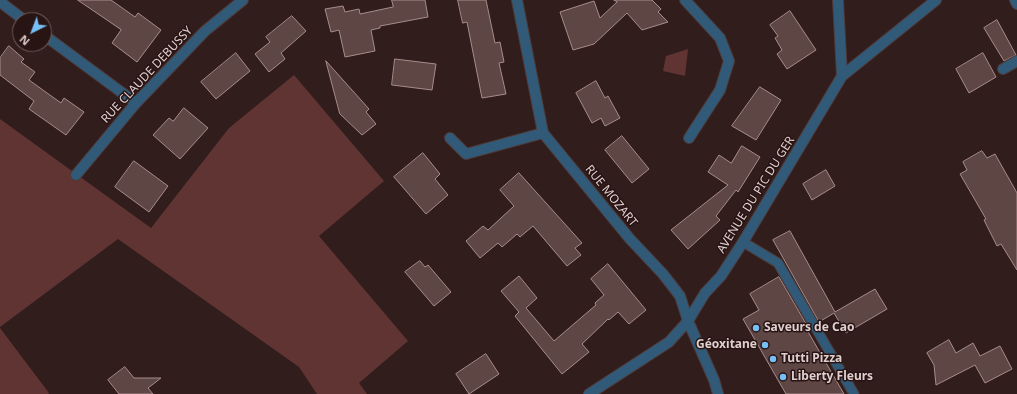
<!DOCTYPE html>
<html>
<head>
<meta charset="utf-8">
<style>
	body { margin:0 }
	#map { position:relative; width:1017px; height:394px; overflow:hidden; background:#321d1d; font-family:"Noto Sans",sans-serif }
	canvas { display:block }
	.north { position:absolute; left:12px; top:12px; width:40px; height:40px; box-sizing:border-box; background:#281413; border:1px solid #715f5e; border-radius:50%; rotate:222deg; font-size:11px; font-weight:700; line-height:16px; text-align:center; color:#dfd0cf }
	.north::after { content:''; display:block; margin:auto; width:14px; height:18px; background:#76c0f7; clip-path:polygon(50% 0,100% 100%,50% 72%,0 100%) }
</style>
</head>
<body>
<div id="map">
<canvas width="1017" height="394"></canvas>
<div class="north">N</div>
</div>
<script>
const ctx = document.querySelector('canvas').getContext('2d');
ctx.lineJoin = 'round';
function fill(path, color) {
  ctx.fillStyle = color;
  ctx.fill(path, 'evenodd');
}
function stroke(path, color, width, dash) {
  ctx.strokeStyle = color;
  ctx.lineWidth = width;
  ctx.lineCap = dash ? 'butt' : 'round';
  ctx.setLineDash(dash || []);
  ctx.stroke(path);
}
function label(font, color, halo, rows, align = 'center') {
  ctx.font = font + ' "Noto Sans",sans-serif';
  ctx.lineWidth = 3;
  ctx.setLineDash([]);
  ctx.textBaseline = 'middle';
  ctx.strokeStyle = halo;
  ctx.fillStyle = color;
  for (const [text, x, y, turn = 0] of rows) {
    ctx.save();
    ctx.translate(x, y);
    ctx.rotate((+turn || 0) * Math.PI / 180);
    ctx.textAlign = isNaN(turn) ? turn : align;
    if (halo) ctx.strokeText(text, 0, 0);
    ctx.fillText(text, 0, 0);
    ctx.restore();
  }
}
fill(new Path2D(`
	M688,49L685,76L663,71L666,56Z
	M294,75L384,181L319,236L408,341L359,383L367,394H317L299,367L118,239L0,327V119L151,228L229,128Z
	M0,328L49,393L48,394H0Z`), '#603433');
const building = new Path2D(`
	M78,0H111L135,17L138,13L161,30L137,62L112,43L121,30Z
	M392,0H425L428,17L380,26V28L371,30L375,51L345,57L339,30L331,32L325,9L343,6L345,12L359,9L360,14L393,7Z
	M458,0H486L495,43L500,42L504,62L499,63L506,94L482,98L467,22L463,23Z
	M614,0H652L661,9L658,12L668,22L642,30L627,13L594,44L573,50L560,12L594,1L600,18L617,2Z
	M790,11L816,50L787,69L777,54L782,50L775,38L778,36L770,25Z
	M292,16L306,31L281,53L285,59L269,72L255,54L270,42L266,37Z
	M997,20L1016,55L1004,61L984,28Z
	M9,46L24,59L21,62L35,72L29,80L61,103L64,98L84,112L66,135L29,109L34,101L0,75V58Z
	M236,53L250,71L216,99L201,82Z
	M983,53L996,77L969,93L956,69Z
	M395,59L436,64L432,90L392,85Z
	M326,61L369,109L366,112L376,124L362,135L340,114Z
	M596,81L605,98L608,96L620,118L605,126L601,118L592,123L576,93Z
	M760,87L781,100L756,140L732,126Z
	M184,108L208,128L180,159L153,135L169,118L173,121Z
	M622,136L649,169L632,183L605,150Z
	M742,146L760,157L738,192L736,190L716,216L720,220L688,249L671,230L728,185L708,172L719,155L731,163Z
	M982,151L987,158L995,154L1017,193V270L1001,244L997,246L984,220L986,219L960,174L967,170L963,162Z
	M423,153L440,174L435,179L448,195L426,214L394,177Z
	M134,161L168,186L149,212L115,187Z
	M826,170L835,186L812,200L803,184Z
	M519,173L582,243L575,248L581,255L567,266L533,226L520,237L517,234L502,247L498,243L480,258L466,241L483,226L488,230L514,206L500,190Z
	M790,231L835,312L875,289L887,309L846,333L834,313L819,322L773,240Z
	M420,261L425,267L428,265L451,292L434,306L405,272Z
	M608,264L646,310L629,324L618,312L609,320L608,319L582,344L589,352L562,374L515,316L519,312L501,291L519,276L537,298L526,308L554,341L596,305L595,303L604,295L591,279Z
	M779,277L809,329L807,330L844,394H786L743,319L759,310L750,294Z
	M949,340L956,353L973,343L980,356L1000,346L1012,369L985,383L975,365L936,385L934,365L927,353Z
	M486,354L499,374L469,394L456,374Z
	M125,367L134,378H161L148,388L153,394H119L108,380Z`);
fill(building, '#5e4645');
stroke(building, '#a78c8b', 1);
const lane = new Path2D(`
	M743,242L778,263L854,394`);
const street = new Path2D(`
	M1,0L3,4L24,20
	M517,0L543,133L630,239L663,274L680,296L688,321L714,380L718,394
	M685,0L720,38L729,61L720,90L689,138
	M838,0L842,76
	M1015,0L1017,4
	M44,35L136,103
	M1003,69L1017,61
	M450,138L466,154L543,133
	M76,175L136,103L205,31L243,0
	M589,394L669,342L688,321L705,293L721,276L743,242L842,76L936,0`);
stroke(lane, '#4e3a39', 11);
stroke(street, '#4e3a39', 12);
stroke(lane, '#315a78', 9);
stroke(street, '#315a78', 10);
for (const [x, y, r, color] of [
	[756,328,4,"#76c0f7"],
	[765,345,4,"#76c0f7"],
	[773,359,4,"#76c0f7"],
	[783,377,4,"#76c0f7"]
]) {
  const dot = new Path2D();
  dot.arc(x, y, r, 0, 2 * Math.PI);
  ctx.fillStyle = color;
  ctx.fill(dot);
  stroke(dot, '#281413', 1.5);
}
label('12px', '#dfd0cf', '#281413', [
	["RUE CLAUDE DEBUSSY",147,75,-47],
	["AVENUE DU PIC DU GER",756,195,-58],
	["RUE MOZART",611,196,51]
]);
label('bold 12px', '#dfd0cf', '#281413', [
	["Saveurs de Cao",764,328],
	["Géoxitane",757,345,"right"],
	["Tutti Pizza",781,359],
	["Liberty Fleurs",791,377]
], 'left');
</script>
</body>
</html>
